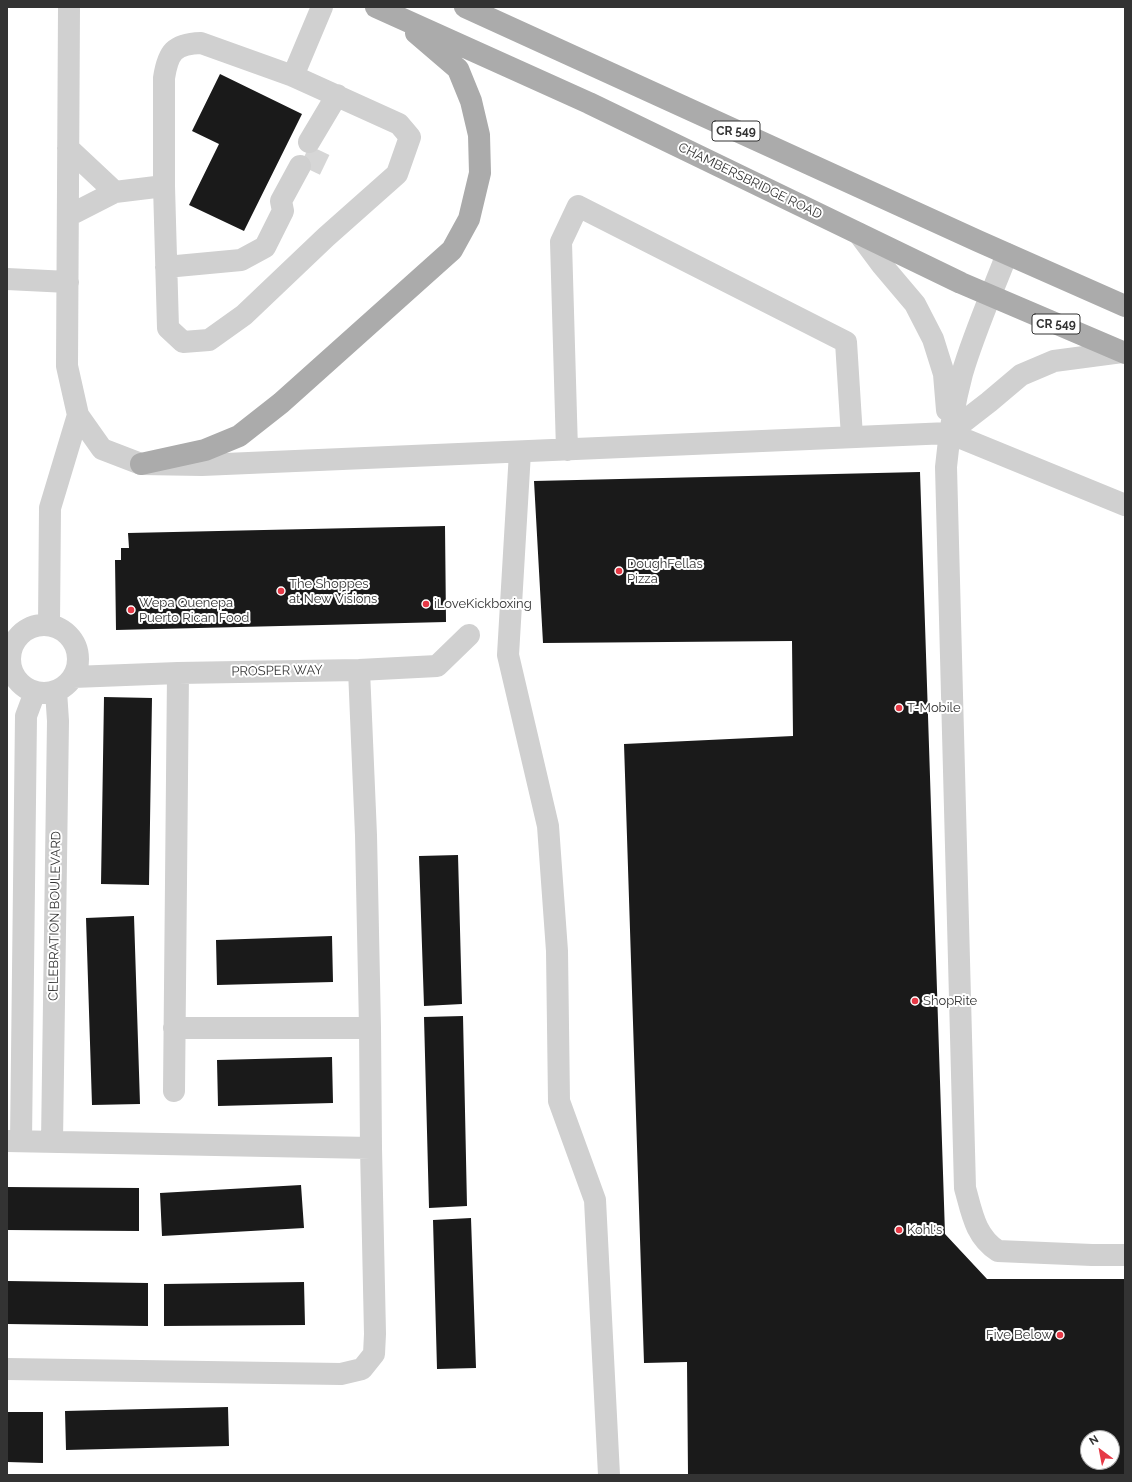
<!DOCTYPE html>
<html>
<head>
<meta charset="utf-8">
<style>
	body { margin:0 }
	#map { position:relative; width:1132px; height:1482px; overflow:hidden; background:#fff; font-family:Raleway,sans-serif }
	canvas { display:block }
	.frame { position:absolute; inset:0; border:8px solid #333; pointer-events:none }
	.north { position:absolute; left:1080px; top:1430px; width:40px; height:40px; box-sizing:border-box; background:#fff; border:1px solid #adadad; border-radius:50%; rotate:328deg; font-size:11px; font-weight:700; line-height:16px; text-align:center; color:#333 }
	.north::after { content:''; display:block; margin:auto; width:14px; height:18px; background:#e63946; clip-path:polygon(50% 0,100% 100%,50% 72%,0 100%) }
</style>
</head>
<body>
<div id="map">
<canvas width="1132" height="1482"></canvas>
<div class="frame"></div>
<div class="north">N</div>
</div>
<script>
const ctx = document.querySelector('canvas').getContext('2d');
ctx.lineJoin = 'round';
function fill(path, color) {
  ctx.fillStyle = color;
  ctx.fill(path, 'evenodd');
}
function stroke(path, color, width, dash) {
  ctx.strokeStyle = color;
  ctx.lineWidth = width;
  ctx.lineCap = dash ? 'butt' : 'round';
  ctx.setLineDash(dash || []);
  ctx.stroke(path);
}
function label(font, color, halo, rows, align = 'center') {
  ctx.font = font + ' Raleway,sans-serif';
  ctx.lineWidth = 4;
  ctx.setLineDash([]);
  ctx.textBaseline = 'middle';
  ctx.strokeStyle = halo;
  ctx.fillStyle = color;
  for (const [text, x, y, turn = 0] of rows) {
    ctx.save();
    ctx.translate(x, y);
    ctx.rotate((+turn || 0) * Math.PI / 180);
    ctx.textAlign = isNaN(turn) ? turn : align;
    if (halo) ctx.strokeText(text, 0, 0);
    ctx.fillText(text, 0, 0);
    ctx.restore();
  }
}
fill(new Path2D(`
	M220,74L302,114L244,231L189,205L219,144L192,131Z
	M920,472L945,1234L987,1279H1125V1474L1078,1475H688L687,1362L644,1363L624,744L793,736L792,641L543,643L534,481ZM1088,1438H1112V1462H1088Z
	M445,526L446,622L116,630L115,560H121V548H129L128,533Z
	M104,697L152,698L149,885L101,884Z
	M458,855L462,1004L424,1006L419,856Z
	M134,916L140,1104L92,1105L86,918Z
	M332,936L333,982L217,985L216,940Z
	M463,1016L467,1206L429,1208L424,1017Z
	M332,1057L333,1103L218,1106L217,1060Z
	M301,1185L304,1228L162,1236L160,1193Z
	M7,1187L139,1188V1231L7,1230Z
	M471,1218L476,1368L437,1369L433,1220Z
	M7,1281L148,1283V1326L7,1324Z
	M304,1282L305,1325L164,1326V1284Z
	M228,1407L229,1446L66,1450L65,1411Z
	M7,1412H43V1463L7,1462Z`), '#1a1a1a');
stroke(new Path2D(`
	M310,170L321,147`), '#d6d6d6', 22, [22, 11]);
stroke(new Path2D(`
	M69,7L67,366L78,415L102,449L141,464L202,465L949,433L1125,505
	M293,76L322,7
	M309,142L337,95
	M115,192L164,186V78C168,52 174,44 201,43L293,76L399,124L410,137L397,174L326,237L244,315L209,340L183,342L168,328L164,186
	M68,216L115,192L68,148
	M859,234L882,265L915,304L933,339L944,374L947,410
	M1007,254C992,293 974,333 962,374C954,404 949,435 946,467L965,1188C972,1213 975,1236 998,1251L1092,1255H1125
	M166,267L241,260L265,247L283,211L281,201L300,166
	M7,279L68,282
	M949,433L989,402L1021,375L1054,361L1122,352
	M567,450L561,242L578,206L846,342L852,437
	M520,452L508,655L548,826L557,951L559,1101L595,1200L609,1475
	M49,624L50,508L78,415
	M10 659a34 34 0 1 1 68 0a34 34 0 1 1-68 0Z
	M73,677L178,673L359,670L437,666L469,635
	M174,1028H370
	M174,1091L178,673
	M7,1141L371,1148L370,1028L366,835L359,670
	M21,1141L26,716L35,692
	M52,1142L58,721L56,691
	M7,1369L341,1374L362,1369L374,1354L375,1334L371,1148`), '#d0d0d0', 22);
stroke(new Path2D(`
	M376,7L589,103L961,283L1125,353
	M465,7L978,241L1125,306
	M141,464L205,450L239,436L281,403L452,250L469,219L480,173L479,135L471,101L458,69L416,33`), '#ababab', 22);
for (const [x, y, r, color] of [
	[619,571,4,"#e63946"],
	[281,591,4,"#e63946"],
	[426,604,4,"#e63946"],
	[131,610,4,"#e63946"],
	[899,708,4,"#e63946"],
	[915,1001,4,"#e63946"],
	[899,1230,4,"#e63946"],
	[1060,1335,4,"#e63946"]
]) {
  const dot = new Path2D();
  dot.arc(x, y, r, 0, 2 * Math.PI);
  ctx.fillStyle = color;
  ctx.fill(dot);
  stroke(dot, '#fff', 1.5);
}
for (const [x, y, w] of [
	[736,131,48],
	[1056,324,48]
]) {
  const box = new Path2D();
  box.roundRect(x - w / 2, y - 10, w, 20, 3);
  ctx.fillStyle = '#fff';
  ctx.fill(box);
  stroke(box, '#333', 1);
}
label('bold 12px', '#333', null, [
	["CR 549",736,131],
	["CR 549",1056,324]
]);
label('13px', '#333', '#fff', [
	["CHAMBERSBRIDGE ROAD",750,181,26],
	["PROSPER WAY",277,671,-1],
	["CELEBRATION BOULEVARD",55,916,-89]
]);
label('13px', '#333', '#fff', [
	["DoughFellas",627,564],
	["Pizza",627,579],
	["The Shoppes",289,584],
	["at New Visions",289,599],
	["Wepa Quenepa",139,603],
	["Puerto Rican Food",139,618],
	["iLoveKickboxing",434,604],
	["T-Mobile",907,708],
	["ShopRite",923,1001],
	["Kohl's",907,1230],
	["Five Below",1052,1335,"right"]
], 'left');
</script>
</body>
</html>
